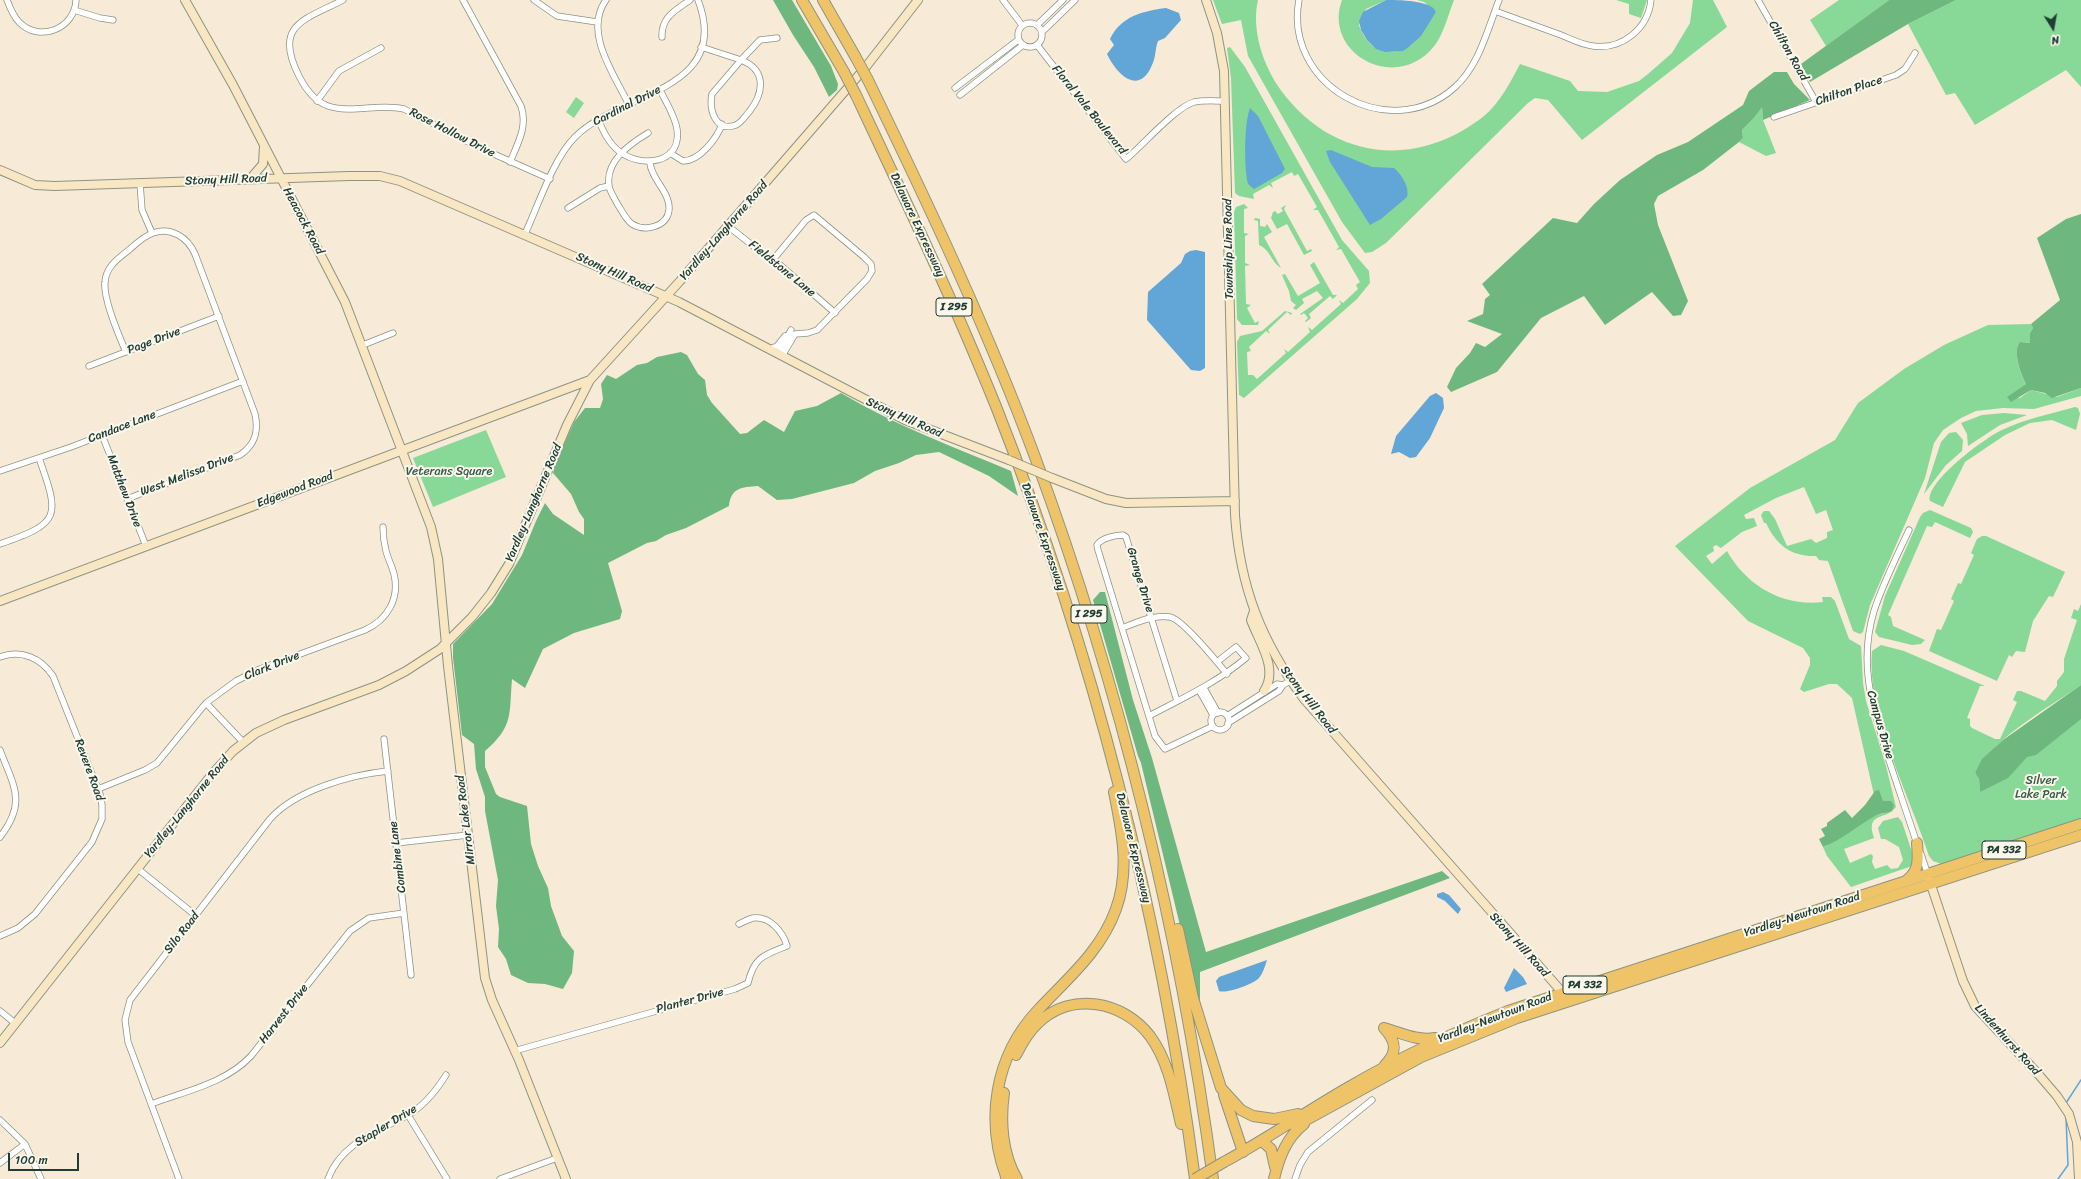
<!DOCTYPE html>
<html>
<head>
<meta charset="utf-8">
<style>
	body { margin:0 }
	#map { position:relative; width:2081px; height:1179px; overflow:hidden; background:#f7ead6; font-family:Sriracha,sans-serif }
	canvas { display:block }
	.north { position:absolute; left:2033px; top:8px; width:40px; height:40px; -webkit-text-stroke:3px #fbf7ec; paint-order:stroke; rotate:169deg; font-size:11px; font-weight:700; line-height:16px; text-align:center; color:#1f3d34 }
	.north::after { content:''; display:block; margin:auto; width:14px; height:18px; background:#1f3d34; clip-path:polygon(50% 0,100% 100%,50% 72%,0 100%) }
	.scale { position:absolute; left:8px; top:1153px; width:71px; height:18px; box-sizing:border-box; border:2px solid #1f3d34; border-top:0; padding-left:5px; font-size:12px; line-height:14px; white-space:nowrap; color:#1f3d34; -webkit-text-stroke:3px #fbf7ec; paint-order:stroke }
</style>
</head>
<body>
<div id="map">
<canvas width="2081" height="1179"></canvas>
<div class="north">N</div>
<div class="scale">100 m</div>
</div>
<script>
const ctx = document.querySelector('canvas').getContext('2d');
ctx.lineJoin = 'round';
function fill(path, color) {
  ctx.fillStyle = color;
  ctx.fill(path, 'evenodd');
}
function stroke(path, color, width, dash) {
  ctx.strokeStyle = color;
  ctx.lineWidth = width;
  ctx.lineCap = dash ? 'butt' : 'round';
  ctx.setLineDash(dash || []);
  ctx.stroke(path);
}
function label(font, color, halo, rows, align = 'center') {
  ctx.font = font + ' Sriracha,sans-serif';
  ctx.lineWidth = 4;
  ctx.setLineDash([]);
  ctx.textBaseline = 'middle';
  ctx.strokeStyle = halo;
  ctx.fillStyle = color;
  for (const [text, x, y, turn = 0] of rows) {
    ctx.save();
    ctx.translate(x, y);
    ctx.rotate((+turn || 0) * Math.PI / 180);
    ctx.textAlign = isNaN(turn) ? turn : align;
    if (halo) ctx.strokeText(text, 0, 0);
    ctx.fillText(text, 0, 0);
    ctx.restore();
  }
}
fill(new Path2D(`
	M1213,0H1258C1251,29 1263,65 1280,89C1331,160 1416,170 1484,116C1500,103 1511,81 1520,64L1570,81L1578,91L1607,92L1639,81L1648,74L1672,53L1690,23L1693,0H1713L1727,27L1582,140L1548,100L1535,98L1528,103L1386,243L1372,252L1365,253L1342,222L1248,56L1241,20L1222,24Z
	M1342,0H1386L1366,9L1359,25C1362,35 1371,48 1381,50C1417,58 1417,32 1436,12L1424,2L1417,0H1454C1449,13 1443,35 1435,45C1397,95 1322,53 1342,0Z
	M1616,0H1647L1641,18L1629,14V4Z
	M1839,0H1889L1826,46L1810,20Z
	M1956,0H2081V87L2066,70L1975,125L1955,93L1946,95L1908,24Z
	M1230,47L1245,67L1342,240L1369,271L1370,283L1357,299L1244,398L1239,395L1237,342L1240,336L1262,331L1285,311L1292,313L1291,315L1287,312L1268,330L1270,334L1266,331L1249,347L1251,351L1247,352L1248,375H1253L1257,379L1286,353L1284,349L1288,352L1310,332L1308,327L1312,330L1341,304L1339,300L1343,303L1358,289L1356,285L1360,282L1341,249L1336,250L1339,247L1318,210H1313L1317,207L1298,174L1294,176L1292,172L1271,183L1273,188L1269,185L1253,194L1254,199L1239,196L1235,193L1231,78L1227,48Z
	M576,97L584,103L574,118L566,112Z
	M1762,106L1763,120L1776,153L1766,156L1739,142L1743,138L1742,130L1754,118Z
	M1244,204L1248,208L1244,209V233L1249,234L1245,236V263L1250,265L1245,266L1246,304L1251,305L1247,308L1255,323L1259,321L1258,325H1242L1237,319L1234,212L1236,207Z
	M1286,205L1284,209L1307,251L1311,249L1312,251L1304,255L1287,224L1277,229L1271,218L1273,212L1275,211L1278,214L1283,211L1281,208Z
	M1255,218L1260,219V226L1265,227L1267,224L1272,232L1264,237L1281,268C1271,262 1270,249 1259,245L1258,221L1254,220Z
	M1314,262L1333,295H1337L1333,299L1330,296L1309,314L1311,318L1306,322L1305,321L1308,318L1304,313L1301,315L1300,314L1323,298L1317,291L1302,299L1304,303L1296,310L1293,308L1296,305L1291,301L1289,291L1282,275L1285,274L1298,296L1320,283L1310,265Z
	M2031,324L2033,328L2030,333V343L2020,342C2012,351 2021,375 2026,384L2008,397L2020,398L2031,390L2057,397L2081,388V396L2034,409L2003,408L1976,411L1961,418L1943,430L1934,443L1925,478L1870,605L1863,632L1860,634L1853,631L1828,561L1819,560L1816,556C1792,557 1776,545 1766,523H1764L1761,515L1764,511H1769L1775,519L1787,546L1811,539L1816,543L1827,538V532L1833,530L1826,510L1816,514L1804,487L1776,498L1744,515L1746,519L1754,518L1757,526L1742,532L1721,548L1716,545L1713,547L1714,551L1706,556L1712,564L1727,551C1746,585 1782,607 1823,602L1822,597H1831L1835,601L1849,639L1861,646L1863,683L1866,701L1886,766L1896,807C1886,821 1865,811 1874,838L1844,849L1850,863L1871,854L1873,856L1872,862L1875,869L1887,865L1891,869L1898,868L1903,860L1899,847L1885,839H1881L1878,828L1883,821L1898,817L1902,822L1915,861V865L1851,887L1827,856L1823,847C1842,841 1868,814 1885,813L1887,801H1883L1874,795L1852,698L1837,684H1829L1804,692L1800,689L1810,665V658L1803,648L1748,621L1675,546L1750,488L1835,440L1858,403L1904,369L1944,345L1988,325Z
	M2075,407L2078,408L2080,414L2076,430L2052,420L2030,423L2005,435L1965,462L1943,507L1930,501C1925,482 1986,437 2002,430C2024,419 2051,414 2075,407Z
	M2004,413L2027,415L2000,425L1968,446L1967,434L1961,423L1982,415Z
	M486,430L506,477L433,507L413,458Z
	M1956,432L1963,440L1962,451L1946,465L1924,494L1941,442L1949,433Z
	M1930,510L1971,528L1973,532L1970,538L1935,522L1932,527L1927,526L1888,615L1891,617L1893,626L1925,640L1921,644L1912,645L1879,637L1875,632L1885,596L1920,517L1923,513Z
	M1982,536H1986L2065,572L2053,597L2049,596L2033,621L2025,652L2016,651L2012,657L2009,655L1997,681L1929,651L1937,629L1941,630L1954,601L1951,599L1958,583L1961,584L1974,555L1971,553L1977,539Z
	M2081,604V685C2045,710 1997,735 1975,773L1979,779L1980,792L2081,687V819L1944,865L1933,861L1929,856C1910,796 1866,713 1872,651L1881,645L1904,651L1985,686H1980L1967,718L1970,719V726L1972,728L1995,739H2000L2017,702L2013,700L2017,691H2021L2045,701L2057,686V681L2064,672V659L2077,620L2071,618L2074,609L2078,611Z`), '#88d898');
fill(new Path2D(`
	M773,0H792L831,66L838,84L837,90L829,97L814,67L793,35Z
	M1889,0H1956L1908,24L1810,82L1801,64Z
	M1774,72H1787L1794,84L1810,100L1763,120L1762,107L1754,118L1742,130L1743,138L1739,142L1703,170L1658,196L1654,204L1658,225L1688,301L1681,315L1673,316L1652,292L1605,325L1584,296L1541,318L1497,372L1451,392L1447,387L1456,368L1470,353L1476,343L1485,347L1502,334L1467,321L1483,314L1485,299L1490,295L1482,284L1553,218L1577,223L1594,204L1620,180L1657,155L1688,142L1743,105L1749,91Z
	M2081,214V388L2052,398L2045,393L2031,390L2011,402L2007,397L2026,384C2021,374 2012,351 2020,342L2030,343V333L2033,328L2031,324L2060,300L2037,238L2066,219Z
	M681,352L687,355L698,374L705,380L707,395L712,403L740,434L747,433L764,420L784,432L795,411L817,406L841,393C894,425 954,447 1011,471L1018,496L989,476L939,452L916,455L899,463L875,471L854,483L792,499L777,500L758,486C741,487 731,488 729,506L686,528L666,535L656,541L647,543L608,563L622,611L620,619L574,633L543,649L525,688L512,679C509,714 514,726 485,751V767L496,794L500,797L527,806L531,844L538,866L548,888L551,906L562,936L574,951L572,973L563,989L545,984L528,983L511,975L506,959L498,947L499,929L496,906L498,880L485,811V797L476,769L474,744L462,735L461,726L453,658V644L492,604L522,555L536,521L545,503L553,514L584,535V519L579,512L571,494L553,473L557,460L574,422L585,408H600L603,399L601,384L607,375L616,379L637,365L647,363L657,357Z
	M1100,592H1105L1133,700L1152,758L1206,952L1442,871L1450,878L1200,972V1009L1141,763L1138,756L1093,600Z
	M2081,685V719L2036,755L2027,757L2008,778L1980,792L1979,779L1975,773L1982,759L2003,740Z
	M1879,790L1883,801H1891L1894,805L1892,811C1887,813 1881,813 1877,815C1859,824 1841,841 1823,847L1819,839L1825,836L1821,829L1827,826V823L1845,810L1852,818L1865,805L1875,791Z`), '#6eb880');
fill(new Path2D(`
	M1386,0C1398,0 1432,0 1436,12L1421,36L1409,47L1403,51L1385,52L1376,49L1367,40L1361,30L1359,21L1363,12Z
	M1166,8L1179,13L1181,20L1165,38L1158,41C1155,49 1156,57 1152,65C1139,96 1117,75 1107,54L1114,45L1110,39C1121,16 1143,11 1166,8Z
	M1250,108L1258,116L1285,169L1282,173L1254,189L1248,184C1244,168 1244,123 1250,108Z
	M1331,150L1372,167L1394,168C1401,174 1410,187 1407,197L1381,219L1370,225L1330,162L1326,151Z
	M1196,250L1205,252V368L1200,371L1191,370L1147,320L1148,292L1181,263L1185,254L1190,251Z
	M1436,393L1443,398L1444,408L1430,438L1416,457L1410,458L1399,452L1391,454L1396,436L1430,396Z
	M1443,892L1449,895L1461,909L1458,914L1445,901L1437,897V894Z
	M1267,960C1265,966 1263,973 1259,978C1254,984 1226,994 1219,991L1216,981L1219,977Z
	M1514,968L1523,977L1527,984L1506,992L1504,988Z`), '#62a5d7');
stroke(new Path2D(`
	M2066,1103L2081,1080
	M2058,1179L2068,1165L2066,1118`), '#62a5d7', 1.5);
const street = new Path2D(`
	M7,0C10,8 13,16 19,22C39,43 75,29 76,0
	M343,0C304,20 273,25 299,76C305,88 314,101 328,106C352,114 379,103 404,109L478,147L550,179
	M463,0L521,106C528,126 518,143 510,162
	M534,0L557,16L597,22
	M606,0C583,32 614,74 629,105
	M1003,0L1022,25
	M1299,0C1283,85 1389,145 1454,88C1479,66 1487,31 1499,0
	M1758,0L1816,102
	M74,10L100,18L113,20
	M1495,11C1517,19 1539,27 1561,35C1571,39 1582,45 1593,46C1622,50 1648,29 1651,0
	M1018 35a12 12 0 1 1 24 0a12 12 0 1 1-24 0Z
	M1037,25L1063,0
	M1042,32L1075,0
	M662,37C661,17 676,10 690,0
	M1037,45L1126,159C1142,146 1176,107 1194,102C1204,100 1215,101 1225,101
	M701,47L741,60L760,40L777,38
	M741,60C767,70 764,93 749,112C745,116 742,122 736,125C715,133 709,109 712,94Z
	M955,88L1018,40
	M960,95L1023,45
	M317,101L339,71L381,48
	M1774,117L1896,75L1905,69L1915,53
	M598,119C603,131 609,144 620,152C642,168 682,164 677,129C675,116 666,102 660,90
	M648,133C630,144 605,161 609,186C610,192 615,199 618,205C622,211 626,220 632,224C645,232 667,227 669,210C671,193 651,179 650,163
	M670,153L683,161C700,161 717,138 722,124
	M140,183L142,210L152,233
	M568,208L600,188L609,186
	M728,226L772,261L779,264L835,313
	M525,234C538,206 553,159 575,137C619,92 733,92 698,0
	M772,261L806,220L814,215L864,257L871,264L872,271L867,279L817,330L808,333L795,334L782,356
	M363,345L393,333
	M770,349L777,346L785,336
	M126,352C119,336 103,298 105,282C106,266 119,258 130,249C137,243 144,236 153,233C171,226 188,238 195,254L255,414C259,432 255,445 240,455L127,499
	M778,354L791,330
	M89,366L219,316
	M102,435L146,546
	M0,471L71,447L243,381
	M1909,530C1897,556 1883,583 1874,611C1859,661 1871,703 1886,751C1896,782 1907,813 1917,844
	M0,544C61,523 60,517 39,458
	M1122,628C1136,623 1154,614 1170,617C1182,619 1218,663 1227,674
	M0,657C21,649 41,658 53,676L100,794L102,805V819L92,842L35,914L18,928L0,936
	M1204,688L1218,713
	M1199,690L1213,715
	M1177,701L1126,537L1123,535C1116,535 1101,538 1097,545L1098,550L1155,736L1165,749L1213,726
	M206,703L243,742
	M1211 721a9 9 0 1 1 18 0a9 9 0 1 1-18 0Z
	M1149,716C1183,698 1216,683 1246,658L1236,647L1217,662
	M1227,716L1277,684L1283,685
	M1228,723L1279,691L1283,685L1290,681
	M384,739L411,975
	M0,750C14,787 27,802 0,837
	M98,789L145,770L157,763L206,703L236,681L260,669L365,630C387,620 400,599 394,574C392,566 388,559 386,551C384,543 383,535 383,527
	M396,843L468,835
	M1921,854L1928,875
	M138,869L195,915
	M0,1011L16,1024
	M514,1051L735,989L748,983C754,957 764,955 787,946C783,932 770,916 753,918C749,919 743,922 739,924
	M151,1104C186,1091 226,1083 251,1056L350,931L369,918L404,913
	M408,1115L447,1179
	M0,1120L25,1144L41,1179
	M0,1163L25,1144
	M179,1179L128,1042L125,1020L130,1000L270,819C296,790 350,775 388,771
	M328,1179C341,1143 377,1132 408,1115C424,1106 436,1091 446,1075
	M500,1179L557,1158
	M1295,1179L1300,1165L1308,1152L1372,1100`);
const secondary = new Path2D(`
	M185,0L233,85L345,302L431,527L438,559L448,666L485,978L492,1000L519,1060L566,1179
	M1206,0L1217,33L1224,71L1235,515C1240,587 1261,641 1304,699L1562,992L1564,999
	M0,170L35,185L55,186L349,176H380L400,181L679,302L905,420L1009,460
	M250,179L263,164L264,146
	M1052,478L1106,499L1126,503L1235,501
	M0,601L590,380
	M1254,611L1251,620C1259,642 1279,669 1264,691
	M1929,879L1963,981L1975,1006L2039,1075L2057,1096L2069,1114L2077,1142L2079,1179
	M0,1043L213,773L233,751L256,733L284,720L379,685L406,671L440,649L472,617L491,593L509,564L567,425L590,380L680,281L865,68L918,0`);
const highway = new Path2D(`
	M802,0L844,72
	M823,0L855,56
	M868,80C928,204 987,328 1035,457C1121,690 1180,933 1213,1179
	M856,95C905,199 954,302 997,409C1094,656 1160,916 1195,1179
	M1907,880C1920,870 1918,858 1917,843
	M1178,929L1193,998L1221,1088L1241,1110L1253,1116L1274,1119L1298,1114
	M1384,1028C1402,1033 1416,1041 1435,1038
	M1384,1028C1396,1041 1398,1052 1385,1065
	M1016,1055C1022,1043 1028,1032 1038,1023C1072,991 1123,1001 1150,1036C1169,1062 1174,1094 1181,1124
	M1004,1093C1000,1121 1002,1154 1017,1179
	M1224,1095L1243,1152
	M1295,1126L1421,1057L1517,1018L2081,835
	M1262,1141L1271,1149L1275,1167
	M1224,1162C1267,1139 1307,1111 1349,1087C1400,1057 1453,1033 1508,1011L2081,824
	M1007,1179C985,1121 994,1057 1038,1010C1068,978 1101,951 1116,909C1130,870 1122,831 1114,792
	M1274,1179C1279,1158 1286,1138 1304,1124`);
stroke(street, '#8b9485', 7);
stroke(secondary, '#8b9485', 10);
stroke(highway, '#8b9485', 12);
stroke(street, '#fff', 5.5);
stroke(secondary, '#f9e7c3', 8);
stroke(highway, '#efc469', 10);
const secondaryBridge = new Path2D(`
	M1009,460L1052,478`);
const highwayBridge = new Path2D(`
	M855,56L868,80
	M844,72L856,95
	M1195,1179L1224,1162`);
stroke(secondaryBridge, '#8b9485', 10, []);
stroke(highwayBridge, '#8b9485', 12, []);
stroke(secondaryBridge, '#f9e7c3', 8);
stroke(highwayBridge, '#efc469', 10);
for (const [x, y, w] of [
	[954,307,36],
	[1089,614,36],
	[2004,850,44],
	[1585,985,44]
]) {
  const box = new Path2D();
  box.roundRect(x - w / 2, y - 9, w, 18, 3);
  ctx.fillStyle = '#fbf7ec';
  ctx.fill(box);
  stroke(box, '#1f3d34', 1);
}
label('bold 11px', '#1f3d34', null, [
	["I 295",954,307],
	["I 295",1089,614],
	["PA 332",2004,850],
	["PA 332",1585,985]
]);
label('12px', '#1f3d34', '#fbf7ec', [
	["Chilton Road",1788,51,60],
	["Chilton Place",1849,91,-19],
	["Cardinal Drive",627,106,-27],
	["Floral Vale Boulevard",1089,110,51],
	["Rose Hollow Drive",452,133,27],
	["Stony Hill Road",226,180,-2],
	["Heacock Road",303,221,62],
	["Delaware Expressway",917,225,65],
	["Yardley-Langhorne Road",724,231,-49],
	["Township Line Road",1229,249,-91],
	["Fieldstone Lane",782,269,39],
	["Stony Hill Road",614,273,24],
	["Page Drive",154,341,-21],
	["Stony Hill Road",904,418,24],
	["Candace Lane",122,427,-21],
	["West Melissa Drive",187,475,-21],
	["Edgewood Road",295,490,-21],
	["Matthew Drive",124,491,69],
	["Yardley-Langhorne Road",534,503,-67],
	["Delaware Expressway",1043,537,71],
	["Grange Drive",1140,580,73],
	["Clark Drive",272,666,-22],
	["Stony Hill Road",1308,700,52],
	["Campus Drive",1880,725,74],
	["Revere Road",89,770,70],
	["Yardley-Langhorne Road",187,807,-51],
	["Mirror Lake Road",466,820,-97],
	["Delaware Expressway",1133,848,76],
	["Combine Lane",398,857,-97],
	["Yardley-Newtown Road",1802,915,-18],
	["Silo Road",182,933,-52],
	["Stony Hill Road",1519,945,48],
	["Planter Drive",690,1001,-15],
	["Harvest Drive",284,1014,-52],
	["Yardley-Newtown Road",1495,1018,-21],
	["Lindenhurst Road",2007,1040,48],
	["Stapler Drive",386,1126,-31]
]);
label('12px', '#345c48', '#fbf7ec', [
	["Veterans Square",449,472],
	["Silver",2041,781],
	["Lake Park",2041,795]
]);
</script>
</body>
</html>
